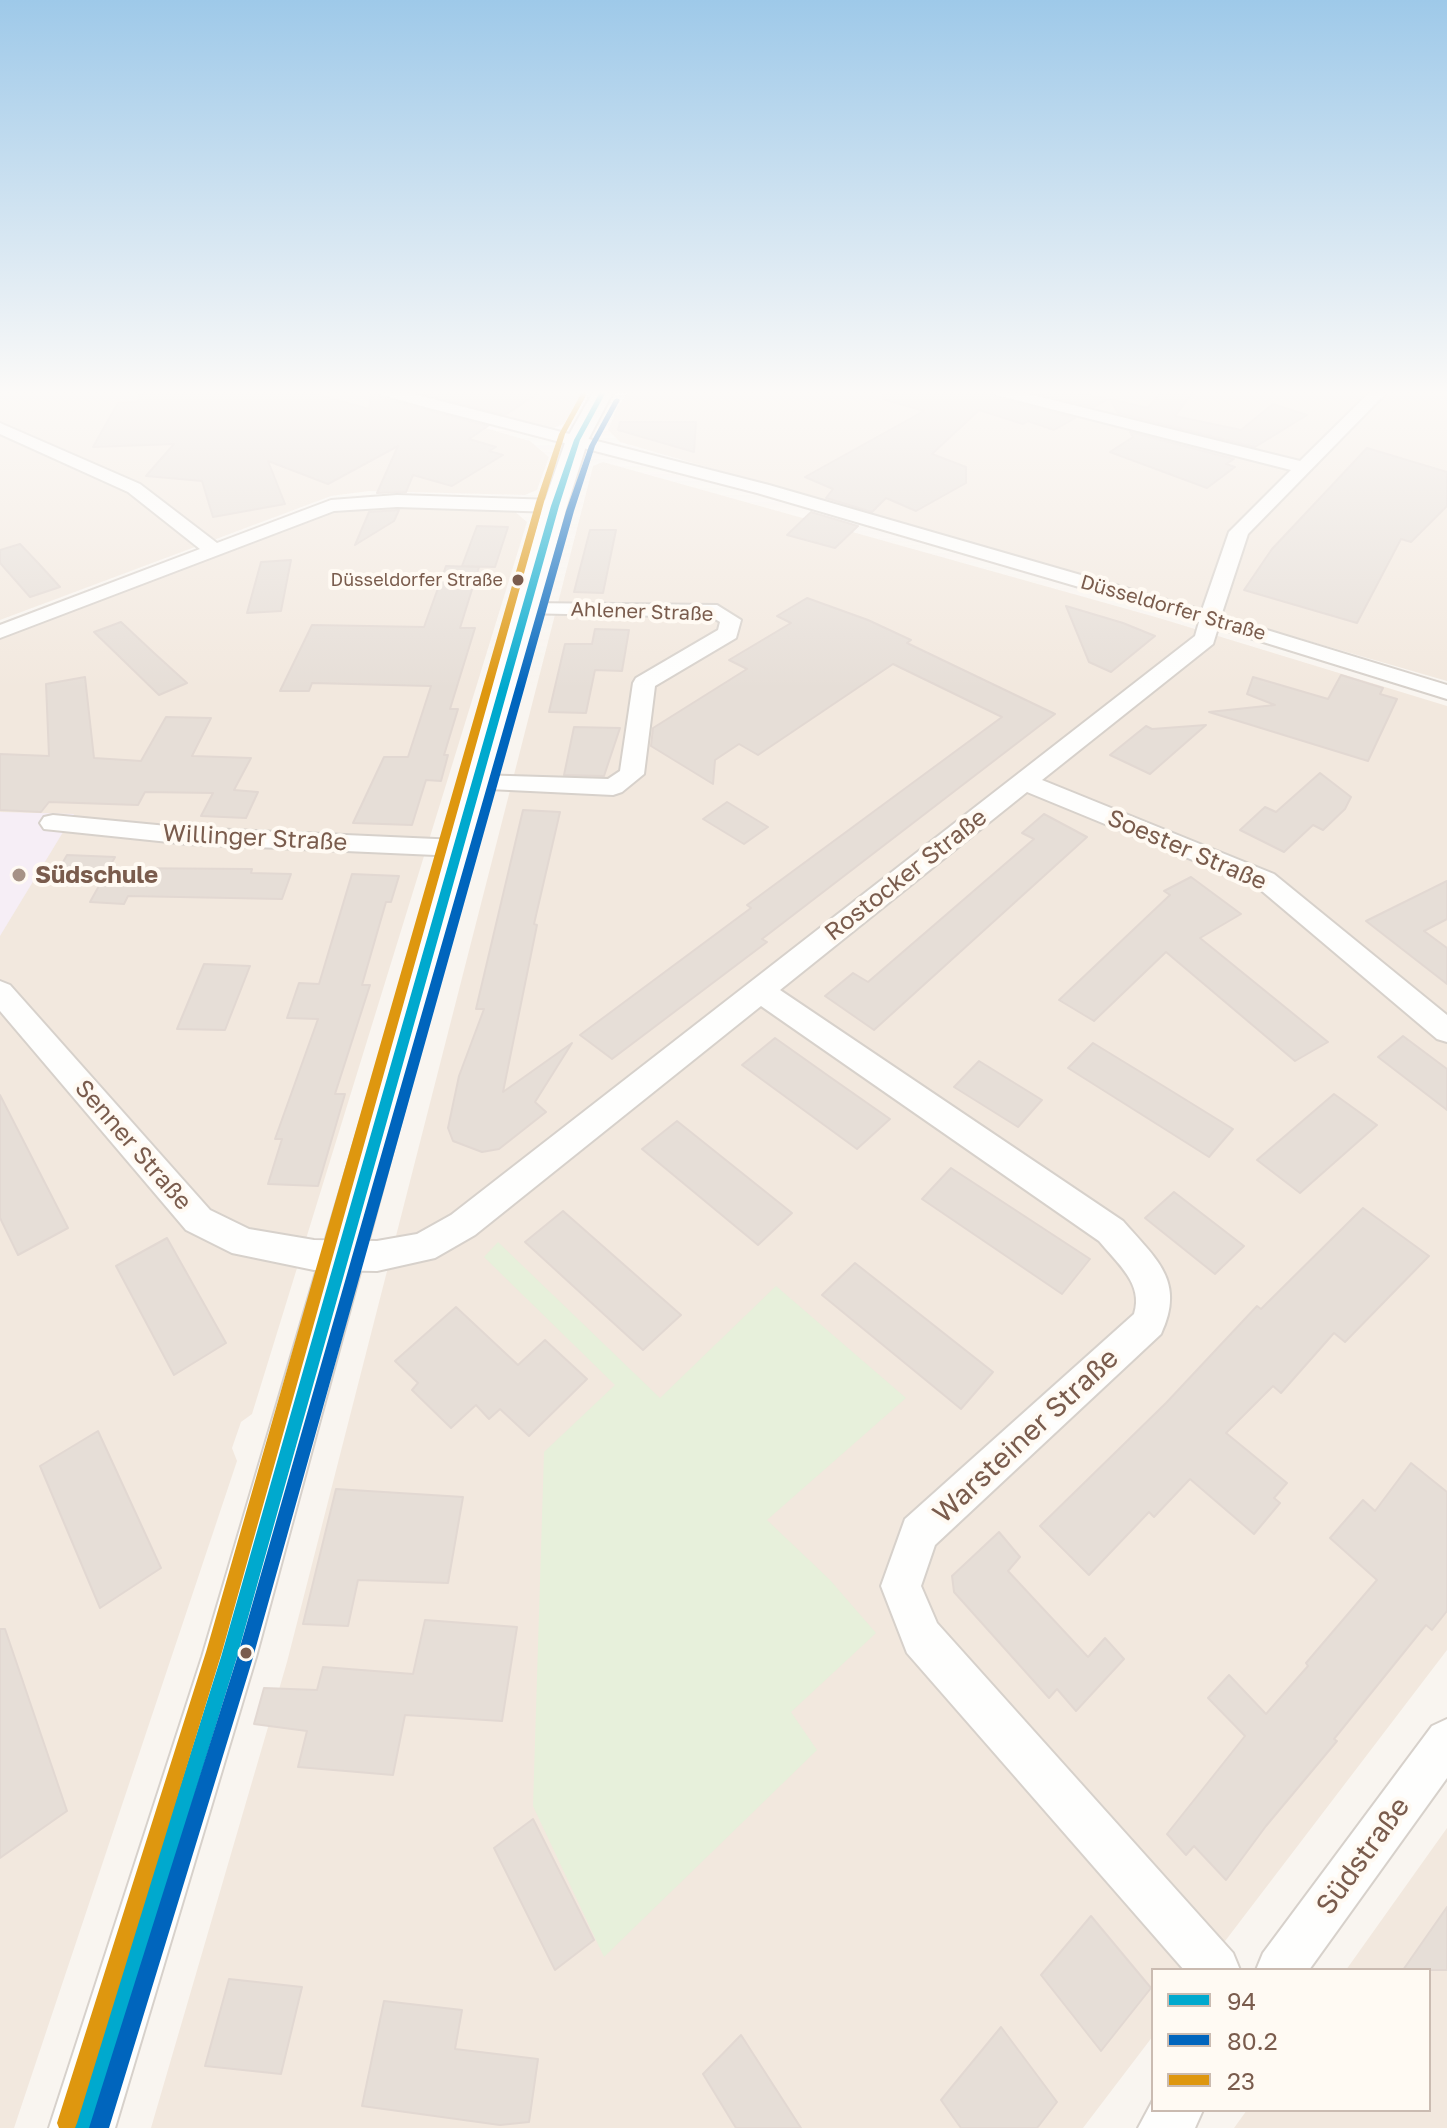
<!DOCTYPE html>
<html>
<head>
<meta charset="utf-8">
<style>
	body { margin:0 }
	#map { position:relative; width:1447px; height:2128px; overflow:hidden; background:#f9f5f0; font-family:"Golos Text",sans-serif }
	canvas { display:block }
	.legend { position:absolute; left:1151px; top:1968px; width:280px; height:144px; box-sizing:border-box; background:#fffaf3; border:2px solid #cabbb1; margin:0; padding:10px 14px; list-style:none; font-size:24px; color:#7a5c4d }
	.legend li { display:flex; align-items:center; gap:16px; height:40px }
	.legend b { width:40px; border:2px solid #cabbb1 }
</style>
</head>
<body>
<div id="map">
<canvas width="1447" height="2128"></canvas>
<ul class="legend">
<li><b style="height:10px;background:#00a9ce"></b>94</li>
<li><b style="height:10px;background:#0065bd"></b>80.2</li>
<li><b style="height:10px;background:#de970f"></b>23</li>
</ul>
</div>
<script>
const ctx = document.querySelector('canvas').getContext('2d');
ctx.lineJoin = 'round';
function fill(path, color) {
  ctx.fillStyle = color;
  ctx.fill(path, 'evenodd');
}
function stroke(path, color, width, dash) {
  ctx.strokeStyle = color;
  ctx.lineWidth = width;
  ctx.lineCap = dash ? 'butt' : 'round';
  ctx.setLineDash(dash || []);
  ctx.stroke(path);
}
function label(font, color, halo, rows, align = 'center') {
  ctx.font = font + ' "Golos Text",sans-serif';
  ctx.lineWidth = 8;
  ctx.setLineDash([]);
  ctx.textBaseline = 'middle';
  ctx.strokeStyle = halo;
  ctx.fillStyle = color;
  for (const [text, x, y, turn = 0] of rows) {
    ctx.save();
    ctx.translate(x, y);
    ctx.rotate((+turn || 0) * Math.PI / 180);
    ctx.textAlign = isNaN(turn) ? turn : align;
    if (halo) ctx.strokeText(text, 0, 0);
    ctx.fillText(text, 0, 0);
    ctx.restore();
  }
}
fill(new Path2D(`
	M0,392H362L530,441L549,457L537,490L525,495L369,491L331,496L0,620Z
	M419,392H582L564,424L551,429Z
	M628,392H1447V681L620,442L608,430L617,408Z
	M603,462L1159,618L1447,706V1650L1203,1970H1153V2036L1083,2128H151L287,1662L593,466Z
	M369,506L513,510L527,522L252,1414L241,1422L232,1448L237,1461L14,2128H0V639L343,509Z
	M1447,1828V2128H1234L1247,2110H1429V1970H1346Z`), '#f2e8de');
fill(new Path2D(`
	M0,812L74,814L0,936Z`), '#f6eef6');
fill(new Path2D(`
	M498,1242L660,1398L776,1286L906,1398L767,1520L830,1580L876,1633L791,1712L817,1750L604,1957L533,1806L544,1452L615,1385L484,1257Z`), '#e7f0db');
const building = new Path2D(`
	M140,392H308L369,409L371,392H377L381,398L488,426L469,439L496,447L489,451L503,455L452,486L413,475L406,492L377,493L398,446L328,484L268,461L285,504L213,517L202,481L146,476L174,444L93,447L118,403L138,402Z
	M415,392H540L505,415Z
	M884,392H991L995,398L1075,418L1054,430L1028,421L1023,424L979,410L932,454L966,467V483L916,511L886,498L872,512L826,498L833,489L805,477L924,411L883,399Z
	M1031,392H1075L1108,399L1094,407Z
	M1161,392H1193L1175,416L1241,430L1273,404L1307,415L1255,447L1118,413L1110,399L1148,408Z
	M620,422H696L694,452L618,430Z
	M1130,432L1234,459L1226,464L1235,467L1207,488L1110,452L1133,437Z
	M1367,448L1447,472V506L1411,542L1401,539L1357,623L1244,590L1272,549Z
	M399,510L394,521L355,545L369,512Z
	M811,512L858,526L835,548L787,535Z
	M477,526L508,527L495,567L462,566Z
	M590,530H616L603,593L574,592Z
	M20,544L40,565L60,587L30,597L0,563V550Z
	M291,560L281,611L247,613L261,562Z
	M446,566L479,567L460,628H475L450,709H458L444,755H448L441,781L426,780L412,825L353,823L384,757H408L431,686L312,683L309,691H280L312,625L424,627Z
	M807,598L868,620L911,640L907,643L1055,714L762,939L767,942L612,1059L580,1035L751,908L747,905L1002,717L893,664L758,755L739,744L715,760L713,784L651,746L653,728L747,669L729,660L791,623L777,616Z
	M1066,606L1123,623L1155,636L1111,672L1089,662Z
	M121,622L153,652L187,683L159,695L94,632Z
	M595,629L629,630L622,671L595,670L586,713L549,712L565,644H592Z
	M1341,675L1383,688L1380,694L1397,699L1368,761L1209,712L1275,705L1247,694L1253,677L1328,699Z
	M85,677L94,758L141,761L166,717L211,718L192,756L251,758L234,790L258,792L246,818L201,816L213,793L145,792L138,805L49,802L41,812L0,810V754L49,756L46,684Z
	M1206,725L1150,774L1110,755L1146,726L1152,729Z
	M574,727L620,728L604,776L564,775Z
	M1320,773L1351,797L1345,809L1323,830L1313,825L1284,852L1240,830L1265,807L1276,812Z
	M727,802L768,827L744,844L703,819Z
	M523,810L560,812L534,924L537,925L503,1092L572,1043L535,1102L546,1112L499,1149L482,1152L453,1141L448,1128L459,1076L484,1009H476Z
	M1044,814L1087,837L874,1030L825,996L853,973L868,982L1034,839L1022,833Z
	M67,855L115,857L109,868L252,869L251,873L291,874L282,899L128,896L124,904L90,902L100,884L51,883Z
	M352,874L399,876L391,902H386L362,985H370L335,1094H345L318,1186L268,1184L282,1139H275L318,1019L287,1018L299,983L319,984Z
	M1191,877L1241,914L1200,938L1328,1042L1295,1061L1166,952L1094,1021L1059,1000L1170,895L1164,891Z
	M1447,881V919L1424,931L1447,948V984L1366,921Z
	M204,964L250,966L225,1030L177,1029Z
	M1403,1036L1447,1069V1110L1378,1057Z
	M775,1038L830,1077L890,1119L857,1149L742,1065Z
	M1093,1043L1165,1087L1233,1129L1209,1157L1068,1068Z
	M979,1061L1042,1100L1018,1127L954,1087Z
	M1334,1094L1377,1125L1300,1193L1257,1160Z
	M0,1095L68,1228L18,1255L0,1218Z
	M677,1121L792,1213L758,1245L642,1149Z
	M951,1168L1090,1259L1062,1294L922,1199Z
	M1174,1192L1244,1246L1215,1274L1145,1218Z
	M1363,1208L1429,1256L1345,1342L1334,1333L1281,1393L1273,1386L1226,1433L1287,1483L1274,1498L1280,1503L1254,1534L1190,1479L1154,1517L1149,1512L1089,1575L1040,1526L1166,1403L1257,1306L1261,1309Z
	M563,1211L681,1315L643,1350L525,1242Z
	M167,1238L226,1343L174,1375L116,1266Z
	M855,1263L993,1372L961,1409L822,1295Z
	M456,1307L518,1365L545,1340L587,1379L529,1436L500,1409L489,1419L476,1405L451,1428L412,1390L418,1383L395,1361Z
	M98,1431L161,1568L100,1608L40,1466Z
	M1411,1463L1447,1492V1611L1432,1630L1426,1625L1334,1739L1337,1741L1266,1826L1226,1880L1194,1846L1186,1855L1167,1834L1245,1736L1208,1698L1229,1675L1266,1714L1308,1666L1306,1663L1377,1580L1330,1538L1363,1500L1375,1511Z
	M336,1489L463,1497L448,1583L358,1580L348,1626L303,1624Z
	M999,1532L1020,1557L1008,1571L1088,1657L1105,1638L1124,1659L1076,1711L1057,1689L1049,1698L954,1592L952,1576Z
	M425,1620L517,1627L502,1721L405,1715L393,1775L298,1767L307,1731L254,1724L264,1688L317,1690L323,1667L413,1674Z
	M0,1629H5L67,1811L0,1858Z
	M533,1819L594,1940L555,1970L494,1848Z
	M1447,1907V1970H1403Z
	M1091,1916L1151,1988L1101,2051L1041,1975Z
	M229,1979L302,1987L281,2074L205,2066Z
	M384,2001L462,2010L455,2049L538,2059L529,2122L500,2125L362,2106Z
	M1001,2027L1057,2102L1037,2128H961L941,2100Z
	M741,2035L801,2128H736L703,2074Z`);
fill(building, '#e6ded7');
stroke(building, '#e2d8d2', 2);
const minor = new Path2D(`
	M380,392H405L769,485L1202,610L1229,532L1291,470L996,395L994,392H1020L1300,461L1370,392H1387L1248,534L1221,616L1447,685V699L1218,628L1213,644L1042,780L1274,874L1447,1015V1042L1437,1039L1256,886L1027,792L780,990L1123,1221C1156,1259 1186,1281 1161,1334L935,1545L921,1586L937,1623L1233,1953L1240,1970H1184L907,1653L881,1586L905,1519L1134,1314C1144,1284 1117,1263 1099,1241L761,1006L475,1235L435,1258L377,1271L314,1270L232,1253L186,1230L0,1011V981L10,985L210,1210L249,1229L314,1240L377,1241L417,1234L451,1215L1195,636L1199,622L757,493L429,408L382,395Z
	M0,423L140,484L217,543L331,500L397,495L555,500L564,506L555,512L397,507L334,511L0,638V625L200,549L128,492L0,434Z
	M526,603L717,605L741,620L736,638L655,686L644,774L622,792L613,795L468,788L465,783L468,778L477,775L608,779L620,771L633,683L636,678L718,630L720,622L712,617L519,613L516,609Z
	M53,815L188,828L458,840L467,842L471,848L467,854L458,856L188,844L44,829L40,823L44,817Z
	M1447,1719V1778L1309,1970H1256L1263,1953L1432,1726Z
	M1153,2100V2110H1203L1195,2128H1138Z`);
const tertiary = new Path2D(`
	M593,392H613L588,440L567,506L256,1657L115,2128H49L202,1657L543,506L566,440Z`);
stroke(minor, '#d7d1cb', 4);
stroke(tertiary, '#d7d1cb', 4);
fill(minor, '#fefefd');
fill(tertiary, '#fefefd');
fill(new Path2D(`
	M600,392H606L580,440L559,506L237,1657L92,2128H72L221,1657L551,506L574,440Z`), '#00a9ce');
fill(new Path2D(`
	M617,398L620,400L595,446L574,511L252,1661L109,2128H89L236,1661L566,511L589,446L614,400Z`), '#0065bd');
fill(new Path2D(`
	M582,392H588L565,434L544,502L222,1652L77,2123L75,2128H59L57,2123L206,1652L536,502L559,434Z`), '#de970f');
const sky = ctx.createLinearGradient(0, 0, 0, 689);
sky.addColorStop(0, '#9ec9e9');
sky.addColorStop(0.57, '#fcfaf8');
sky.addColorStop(1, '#fcfaf800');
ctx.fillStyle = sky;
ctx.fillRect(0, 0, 1447, 689);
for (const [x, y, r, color] of [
	[518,580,7,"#7a5c4d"],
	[19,875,8,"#a69286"],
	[246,1653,7,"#7a5c4d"]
]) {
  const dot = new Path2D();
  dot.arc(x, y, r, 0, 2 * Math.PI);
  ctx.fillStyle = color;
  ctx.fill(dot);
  stroke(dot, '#fffaf3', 3);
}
label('18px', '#7a5c4d', '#fffaf3', [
	["Düsseldorfer Straße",503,580]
], 'right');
label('20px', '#7a5c4d', '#fffaf3', [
	["Düsseldorfer Straße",1173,608,16],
	["Ahlener Straße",642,612,2]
]);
label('24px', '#7a5c4d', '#fffaf3', [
	["Willinger Straße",255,838,3],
	["Soester Straße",1187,850,23],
	["Rostocker Straße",906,875,-38],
	["Senner Straße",133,1145,49]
]);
label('bold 24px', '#7a5c4d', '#fffaf3', [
	["Südschule",35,875]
], 'left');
label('28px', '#7a5c4d', '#fffaf3', [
	["Warsteiner Straße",1026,1436,-43],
	["Südstraße",1363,1856,-54]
]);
</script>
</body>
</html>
